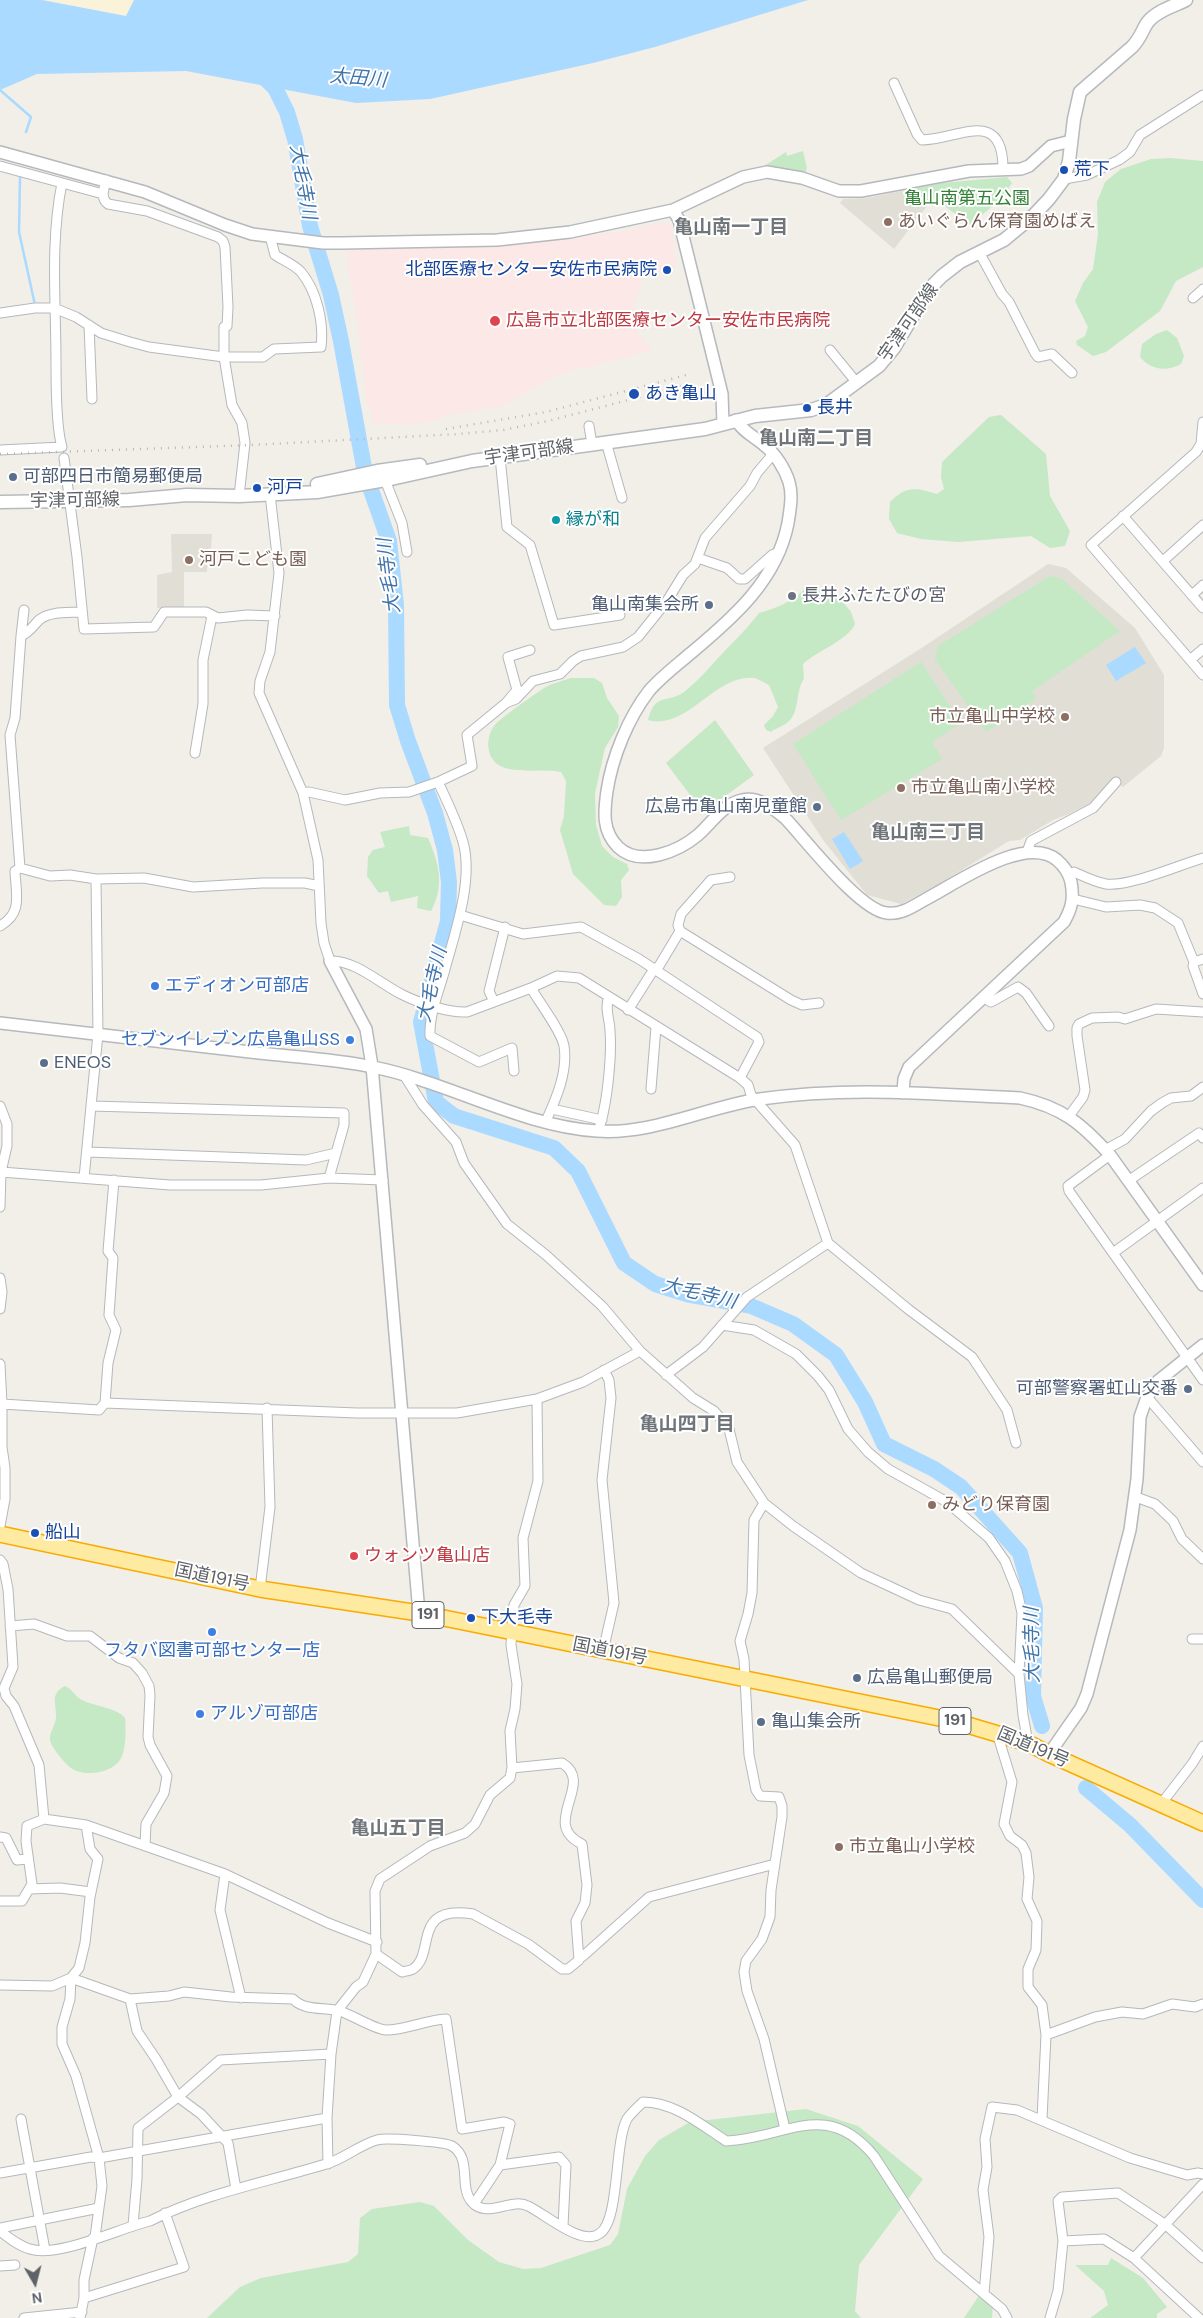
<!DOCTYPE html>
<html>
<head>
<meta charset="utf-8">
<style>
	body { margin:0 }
	#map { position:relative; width:1203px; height:2318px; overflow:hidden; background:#f1efe8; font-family:"DM Sans",sans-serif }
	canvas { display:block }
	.north { position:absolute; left:10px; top:2258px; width:50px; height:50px; -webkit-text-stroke:4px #fff; paint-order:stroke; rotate:172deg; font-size:14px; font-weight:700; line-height:20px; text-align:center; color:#5f6368 }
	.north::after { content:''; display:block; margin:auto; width:18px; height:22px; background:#5f6368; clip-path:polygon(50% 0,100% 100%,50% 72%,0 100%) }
</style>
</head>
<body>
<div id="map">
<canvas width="1203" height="2318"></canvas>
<div class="north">N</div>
</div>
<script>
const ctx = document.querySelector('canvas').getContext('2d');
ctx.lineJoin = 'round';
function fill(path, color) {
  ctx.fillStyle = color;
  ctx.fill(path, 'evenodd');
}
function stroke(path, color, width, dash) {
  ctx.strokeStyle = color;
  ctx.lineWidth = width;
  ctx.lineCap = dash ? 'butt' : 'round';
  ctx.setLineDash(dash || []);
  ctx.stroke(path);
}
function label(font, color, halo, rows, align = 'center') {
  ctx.font = font + ' "DM Sans","Noto Sans JP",sans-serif';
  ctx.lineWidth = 4;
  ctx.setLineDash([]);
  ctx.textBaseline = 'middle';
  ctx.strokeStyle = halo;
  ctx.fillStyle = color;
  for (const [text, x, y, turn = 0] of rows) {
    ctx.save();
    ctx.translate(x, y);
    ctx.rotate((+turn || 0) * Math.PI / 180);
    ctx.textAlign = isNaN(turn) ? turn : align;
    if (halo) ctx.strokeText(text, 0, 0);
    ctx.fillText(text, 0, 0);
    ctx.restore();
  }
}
fill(new Path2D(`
	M906,190L928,205L894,249L840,203L843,199L867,198Z
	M171,534H212L211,548L208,549L207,572H184V608H157V575L172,572Z
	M1048,564L1066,568L1135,628L1164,675V748L1161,756L1123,787L1112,780L1089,804L1069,814L1053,820L1020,840L1009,841L939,884L901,904L867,895L823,840L763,748L920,649Z`), '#e1ded6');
fill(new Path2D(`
	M664,222L672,227L676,267L642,279L632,314L634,327L652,351L559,374L502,406L440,416V420L401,425L372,423L370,407L367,405L359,335L346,251L533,243L624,231Z`), '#fce8e6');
fill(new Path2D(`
	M803,151L807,168L805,174L777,167L761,168L786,152L787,156Z
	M1170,158L1203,161V267L1176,281L1160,311L1106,352L1093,356L1077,345L1076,341L1085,336L1088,327L1075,301L1083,283L1093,269L1098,234L1097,202L1105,182L1121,169L1151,159Z
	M1007,177L1012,183L1002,198L970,225L934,198L928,205L906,190L942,183Z
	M1167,330L1177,338L1184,356L1181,364C1166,372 1151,370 1140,357L1142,344L1156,334Z
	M1001,415L1046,454L1050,496L1070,531L1065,546L1050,548L1031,536L958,542L921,539L897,533L889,519L890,502C907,485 915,488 937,494L944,489L941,477L942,462L989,417Z
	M1050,576L1062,579L1120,631L1032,691L1036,699L986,732L935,659L938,646Z
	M806,587L835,592L851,612L855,624C848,640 817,651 803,664L804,679C795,691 800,711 789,721C784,726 776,728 771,732L766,730L764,725L773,716L778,707L769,685C765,683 759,679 754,678C715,674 687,731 648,720C655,692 667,704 684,692C698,681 708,669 720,656C733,642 747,629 759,613C775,609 796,600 806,587Z
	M921,662L961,723L932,742L942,759L841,820L793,744Z
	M571,678H594L602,683L607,698L619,716L618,727L605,748L595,793L596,825L602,846L613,857L627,864L629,870L621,880L622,897L616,906L604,905L573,874L560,830L564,816L566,781L561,772C543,768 512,775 497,764C486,755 486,737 494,726C499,719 536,693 546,687C553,683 563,681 571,678Z
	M715,720L754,775L717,802L703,801L697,804L666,763Z
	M409,826L410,835L428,838C439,864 445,885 431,911L417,908L418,896L391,902L388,891L379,893L367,876L368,857L373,850L385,847L380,832Z
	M65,1686C73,1689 75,1698 84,1701C95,1706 117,1708 125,1718C126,1729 126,1747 122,1756C116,1772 88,1777 74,1770C66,1765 52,1749 50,1740C49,1733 55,1726 56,1718C57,1704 49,1694 65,1686Z
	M806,2109L858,2126L923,2179L859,2265L855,2311L861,2318H207L240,2287L261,2278L348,2262L358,2254L360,2218L372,2209L420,2202L434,2206L468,2240L499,2262L523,2269L541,2268L610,2245L618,2234L627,2189L645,2156L659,2140L690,2122Z
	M1111,2258L1143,2278L1167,2307L1157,2314V2318H1090L1108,2305L1104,2291L1075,2265H1108Z
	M980,2294L993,2303L992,2318H964Z`), '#c5e8c5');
fill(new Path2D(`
	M42,0H134L126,16Z`), '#fbf3d9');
fill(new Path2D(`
	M0,0H42L126,16L134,0H808L655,47L593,63L430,99L356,103L186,71L37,74L0,90Z
	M1135,647L1146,663L1116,681L1106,665Z
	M844,832L863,861L850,869L832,839Z`), '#aadaff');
stroke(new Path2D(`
	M0,90L31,117L26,132
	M20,178L19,232L35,305`), '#aadaff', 2.5);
stroke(new Path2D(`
	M260,73L275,88L287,112L295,139L310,226L331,295L341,341L365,473L389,541L396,605L397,705L408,741L435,813L445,850L449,882L448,921L421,1022L436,1102L454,1116L554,1148L578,1171L624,1263L655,1284L690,1295L751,1306L793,1324L836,1355L865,1402L884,1444L934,1469L961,1487L1020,1553L1035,1608L1033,1696L1042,1726
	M1086,1788L1130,1825L1203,1900`), '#aadaff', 16);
const minor = new Path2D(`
	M894,83L917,134L922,140C957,140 1003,106 1003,169
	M0,166L103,194
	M1064,179L1087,175L1119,160L1130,152L1140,135L1203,95
	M106,180C104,189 100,198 108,204L147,211L218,237L223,241L225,247L228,307L227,326L224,327V357L232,405L242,423L245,443L239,496
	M979,252L1002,294L1009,302L1035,353L1038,357L1052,354L1072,373
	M1193,298L1203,289
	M0,313L35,308H54L76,317L101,333L130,342L149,347L224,357H263L274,349L321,347C324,323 317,291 301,272C295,265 283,260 275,255L270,236
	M89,325L92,399
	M830,350L857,383
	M1203,422L1201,444L1196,452L1091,545L1203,675
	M589,426L592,444
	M606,442L622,498
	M0,450L62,447C56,428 56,384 56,363C56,303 50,242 62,183
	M500,457L507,527L530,545L554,625L620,615
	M64,458L77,557L84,629L154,627L164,612H206L218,618L247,615L275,616
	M385,480L402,523L407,552
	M270,494L279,573L270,652L260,681L259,693L303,793L318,860L321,923L324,943L330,961C354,959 382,985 403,995C419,1003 449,1013 467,1012L531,988L557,976L579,978L740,1078L748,1085L751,1095L795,1145L828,1243L908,1309L972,1357L1007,1410L1016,1443
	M1123,516L1203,608
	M698,558L727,568L739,579H745L772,555L780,552
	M1163,561L1203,525
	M1192,595L1203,585
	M21,636L24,610
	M1190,660L1203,649
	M506,703L516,699L533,681L560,674L573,661L581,656L623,647L638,637L667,601L683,575L695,564L705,538L750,486L757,473L773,454
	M195,753L203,704V660L212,616
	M438,782C447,801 457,821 463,842C474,881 454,935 444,973C438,993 429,1016 430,1036L479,1062L512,1048L514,1071
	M303,793L309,792L345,800L380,793L409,792L438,782L472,766L467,735L506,703L517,690L508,657L530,650
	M1027,852L1031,841L1093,808L1116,782
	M20,868L50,876L70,875L96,879L144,878L193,887L262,883H305L319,886
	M1068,874L1074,872C1085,877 1095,882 1106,884C1129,887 1179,865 1203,858
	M730,877L711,880L681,914L678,925L680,931L791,1000L802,1005L819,1003
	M1073,899L1106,907L1140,905L1155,908L1178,923L1194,962L1203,959
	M460,915L523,934L581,927L639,959L757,1037L759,1042L740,1078
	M0,926C23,913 16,895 15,871L20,868L10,735L15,718L21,636C29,633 33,626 39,620C50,611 68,613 82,612
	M1194,962L1193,966L1203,994
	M531,988C539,1002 562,1032 564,1046C568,1072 556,1099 546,1121
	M984,998L991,1002L1018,987L1026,993L1049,1026
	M494,1002L489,991L505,927
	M628,1010L654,969L659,966L680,931
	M404,1075L423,1105L456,1142L464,1163L507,1224L546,1255L602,1306L640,1351L693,1398L714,1411L725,1423L729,1429L737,1462L764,1503L793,1526L861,1573L919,1600L952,1609L1019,1674L1023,1715L1028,1743
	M651,1089L656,1027
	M0,1106L7,1124V1146L1,1172L0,1207
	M91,1106L344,1113V1125L329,1178
	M552,1109L602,1120
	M1069,1116L1083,1097L1085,1090L1077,1036V1028L1079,1024L1092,1018L1118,1017L1125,1019L1156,1009L1203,1012
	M598,1131C607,1108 612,1056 610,1031C610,1020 604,1008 609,997
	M1105,1150L1125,1139L1151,1111L1162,1103L1171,1098L1191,1096L1203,1087
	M87,1152L306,1160L336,1153
	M1110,1155L1068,1186L1069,1191L1203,1380
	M1,1172L170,1185H261L329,1178L383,1180
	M84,1178L98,1034L96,879
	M1128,1181L1199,1133L1203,1138
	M1113,1253L1203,1188
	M0,1278L2,1292L0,1309
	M722,1325L754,1330L796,1354L818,1376L829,1390L848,1429L868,1452L888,1469L947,1502L989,1538L1005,1561L1017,1591L1022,1613L1019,1674
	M0,1364L2,1404V1447L5,1468V1499L0,1526
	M666,1375L703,1347L747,1297L828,1243
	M1147,1397L1203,1462
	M105,1403L357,1413H457L537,1399L583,1382L640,1351
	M2,1404L99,1410L105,1403L108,1363L116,1330L109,1315L113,1258L108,1251L114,1180
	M1136,1497L1155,1504L1173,1521L1182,1539L1203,1559
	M764,1503L754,1520L752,1593L748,1614L740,1641L744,1659L749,1755L756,1790L760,1796L779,1797L782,1806V1817L771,1890L770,1917L762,1939L746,1961L744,1972L747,1991L764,2039L785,2129
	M0,1560L3,1564L8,1589L13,1667L4,1688L6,1696L14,1706L39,1765L44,1819
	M260,1589L270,1507L267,1408
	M10,1626L34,1624L67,1636H90L119,1658L133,1663L142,1673L149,1686L150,1695L148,1737L150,1745L167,1776L164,1793L146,1824L145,1846
	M1192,1639H1203
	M603,1651L614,1603L602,1480L611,1398L609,1380L604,1370
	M997,1733L1012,1782L1004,1824L1010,1836L1022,1845L1026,1853L1029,1877L1027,1899L1037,1921L1036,1950L1028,1969V1987L1042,2005L1046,2035L1042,2119
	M1161,1804L1192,1764L1203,1746
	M86,1825L90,1849L98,1859L90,1897L85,1943L79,1968L71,1978L70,1999L62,2027V2044L76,2076L99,2158L102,2186L95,2237
	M0,1837L6,1838L17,1860L28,1859
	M225,1874L220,1910L241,1998
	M29,1889L60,1888L91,1892
	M0,1901H22L32,1884L26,1841L27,1826L44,1819L86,1825L225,1874L328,1923L377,1942
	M376,1954L402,1972C405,1971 410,1971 413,1969C436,1954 411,1904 473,1914L528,1944L562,1969H568L579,1960L576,1921L585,1903L587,1885L582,1844C539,1824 596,1783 562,1763L512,1768
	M582,1957L649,1897L775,1864
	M0,1985L52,1986L71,1978L130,1999L169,1996L184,1992L231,1997L293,1999C304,2011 324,2007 340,2011C352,2015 376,2030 386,2030C406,2030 425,2020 446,2019L462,2129L504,2122L510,2124L500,2165L474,2204
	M130,1999L137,2031L156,2059L178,2097L201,2114L228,2143L236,2189
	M1046,2035L1095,2017L1122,2012L1143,2014L1172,2004L1195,2007L1203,2004
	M21,2119L45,2250
	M328,2164L327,2118L331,2054L337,2011L356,1987L363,1982L376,1954L375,1891L380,1879L430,1846L465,1833L475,1824L490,1795L510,1778L512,1768L510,1731L515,1709L517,1684L511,1645L513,1616L514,1605L525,1586L523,1538L538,1481L537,1399
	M500,2165L559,2157L566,2165L563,2226
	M0,2173L91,2157L99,2158L327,2118
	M133,2225L137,2179L138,2128L178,2097L220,2060L331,2054
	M0,2228L99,2208
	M0,2231C9,2238 19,2246 30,2249C58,2258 120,2228 150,2221C206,2193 267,2182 326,2164C344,2159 359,2145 377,2140C385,2137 446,2142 452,2146C472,2158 459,2186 471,2201C486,2220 511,2197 528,2206C545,2214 581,2246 599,2234C620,2222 614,2143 627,2119C631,2113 638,2107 643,2102C674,2102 700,2124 726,2141C787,2138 826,2098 874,2156L939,2256L1002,2309L1007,2318
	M1063,2241L1104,2239L1134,2258L1199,2318
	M1134,2258L1203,2184
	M0,2266L15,2265
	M984,2293L989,2237L983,2190L987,2167L985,2139L992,2107L1017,2110L1130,2158L1187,2175L1198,2173L1203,2174
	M84,2298L184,2267L165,2213
	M24,2318L82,2312
	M80,2318L84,2298V2280L93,2238
	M1050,2318L1058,2291L1063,2241L1058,2201L1062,2197L1118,2193L1166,2225L1203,2258`);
const tertiary = new Path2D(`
	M0,152L145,192L225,225L252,234L323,243H342L497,240L570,232L673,210L743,177L767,172L802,178L839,191H861L969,171L1021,169L1029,166L1051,146L1071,141
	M673,210L679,220L722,394L723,424
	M736,420C743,432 754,436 764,445C775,453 785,469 789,482C793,495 790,510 788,523C777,580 733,618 691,653C677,665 661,677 649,691C628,718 612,758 607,791C604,812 602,831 618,847C640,868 679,851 698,835C711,824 723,804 742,800C758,796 773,808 785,818C805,839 860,911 887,913C901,915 914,906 926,899C957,883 1025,834 1057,860C1064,866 1069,873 1071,882C1074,898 1072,908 1064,922L909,1067L904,1079L903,1093
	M330,961L366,1029L372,1066L419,1613
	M0,1023C86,1033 173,1043 259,1053C296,1057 336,1059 373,1067C448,1082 521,1126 597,1131C653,1135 706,1107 760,1099C849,1086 931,1094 1020,1098C1062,1107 1082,1124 1110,1155L1203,1285
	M1049,1754L1081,1708L1087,1694L1130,1530L1137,1479L1140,1417L1147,1397L1158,1381L1203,1345`);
const secondary = new Path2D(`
	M317,484L377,471L420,465
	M0,502L129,500L187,495L239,496L317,492L391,479L472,461L705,429L755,416L811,410L826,405L879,366L894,348L929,289L942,276L960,262L1004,240L1033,216L1049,199L1064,179L1069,161L1074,119L1080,92L1132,47C1140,39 1142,31 1147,23C1156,11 1174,6 1186,0`);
const trunk = new Path2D(`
	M0,1534L260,1589L419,1613L954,1721L1028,1743L1049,1754L1203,1823`);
stroke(minor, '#b5b8bc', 11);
stroke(tertiary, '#b5b8bc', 14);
stroke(secondary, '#b6babf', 15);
stroke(trunk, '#f9ab00', 18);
stroke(minor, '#fff', 9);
stroke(tertiary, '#fff', 11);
stroke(secondary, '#fff', 12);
stroke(trunk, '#feeaa1', 15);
stroke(new Path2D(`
	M446,429L546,412L690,374
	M0,454L251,445L458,434L503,430L548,421L693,383`), '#b6b7b8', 2.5, [1, 6]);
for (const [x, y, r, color] of [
	[1064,170,5,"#1a4fb4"],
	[888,222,5,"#8d6e63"],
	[667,270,5,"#1a4fb4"],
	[495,321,6,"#e0444e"],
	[634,394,6,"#1a4fb4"],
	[807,408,5,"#1a4fb4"],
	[13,477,5,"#5c6f8a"],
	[257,488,5,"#1a4fb4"],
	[556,520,5,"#0f9aa8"],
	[189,560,5,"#8d6e63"],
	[792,596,5,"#6b7280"],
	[709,605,5,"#5c6f8a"],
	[1065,717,5,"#8d6e63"],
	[901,788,5,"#8d6e63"],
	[817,807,5,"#5c6f8a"],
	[155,986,5,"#3f7fe0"],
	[350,1040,5,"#3f7fe0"],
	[44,1063,5,"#5c6f8a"],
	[1188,1389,5,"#5c6f8a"],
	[932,1505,5,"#8d6e63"],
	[35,1533,5,"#1a4fb4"],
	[354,1556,5,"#e0444e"],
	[471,1618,5,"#1a4fb4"],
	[212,1632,5,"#3f7fe0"],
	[857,1678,5,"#5c6f8a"],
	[200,1714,5,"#3f7fe0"],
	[761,1722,5,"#5c6f8a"],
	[839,1847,5,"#8d6e63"]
]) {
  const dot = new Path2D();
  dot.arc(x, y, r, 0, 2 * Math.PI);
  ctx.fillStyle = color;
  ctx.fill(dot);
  stroke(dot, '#fff', 2);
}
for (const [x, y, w] of [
	[428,1615,32],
	[955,1721,32]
]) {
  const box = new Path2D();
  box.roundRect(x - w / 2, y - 13.5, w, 27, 4);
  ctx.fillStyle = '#fff';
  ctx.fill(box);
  stroke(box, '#5f6368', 1);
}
label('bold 16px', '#5f6368', null, [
	["191",428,1615],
	["191",955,1721]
]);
label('18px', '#164399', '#fff', [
	["荒下",1074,170],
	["北部医療センター安佐市民病院",657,270,"right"],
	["あき亀山",645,394],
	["長井",817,408],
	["河戸",267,488],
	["船山",45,1533],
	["下大毛寺",481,1618]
], 'left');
label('18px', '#348238', '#fff', [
	["亀山南第五公園",967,199]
]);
label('18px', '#785e54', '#fff', [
	["あいぐらん保育園めばえ",898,222],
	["河戸こども園",199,560],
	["市立亀山中学校",1055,717,"right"],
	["市立亀山南小学校",911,788],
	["みどり保育園",942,1505],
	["市立亀山小学校",849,1847]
], 'left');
label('18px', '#be3a42', '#fff', [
	["広島市立北部医療センター安佐市民病院",506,321],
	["ウォンツ亀山店",364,1556]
], 'left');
label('18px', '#5f6368', '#fff', [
	["宇津可部線",909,323,-55],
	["宇津可部線",529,453,-8],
	["宇津可部線",75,501,-1],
	["国道191号",212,1578,12],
	["国道191号",610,1652,11],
	["国道191号",1033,1748,23]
]);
label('18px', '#4e5e75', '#fff', [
	["可部四日市簡易郵便局",23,477],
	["亀山南集会所",699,605,"right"],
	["広島市亀山南児童館",807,807,"right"],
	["ENEOS",54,1063],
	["可部警察署虹山交番",1178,1389,"right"],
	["広島亀山郵便局",867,1678],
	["亀山集会所",771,1722]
], 'left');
label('18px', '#0d838f', '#fff', [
	["縁が和",566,520]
], 'left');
label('18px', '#5b616d', '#fff', [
	["長井ふたたびの宮",802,596]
], 'left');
label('18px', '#366cbe', '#fff', [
	["エディオン可部店",165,986],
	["セブンイレブン広島亀山SS",340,1040,"right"],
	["フタバ図書可部センター店",212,1651,"center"],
	["アルゾ可部店",210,1714]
], 'left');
label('italic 19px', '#4174aa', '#fff', [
	["太田川",358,79,5],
	["大毛寺川",302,182,80],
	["大毛寺川",390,576,-97],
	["大毛寺川",433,985,-77],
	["大毛寺川",699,1294,14],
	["大毛寺川",1033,1645,-91]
]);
label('bold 19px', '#70757a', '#fff', [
	["亀山南一丁目",731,228],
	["亀山南二丁目",816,439],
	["亀山南三丁目",928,833],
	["亀山四丁目",687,1425],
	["亀山五丁目",398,1829]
]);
</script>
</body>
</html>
